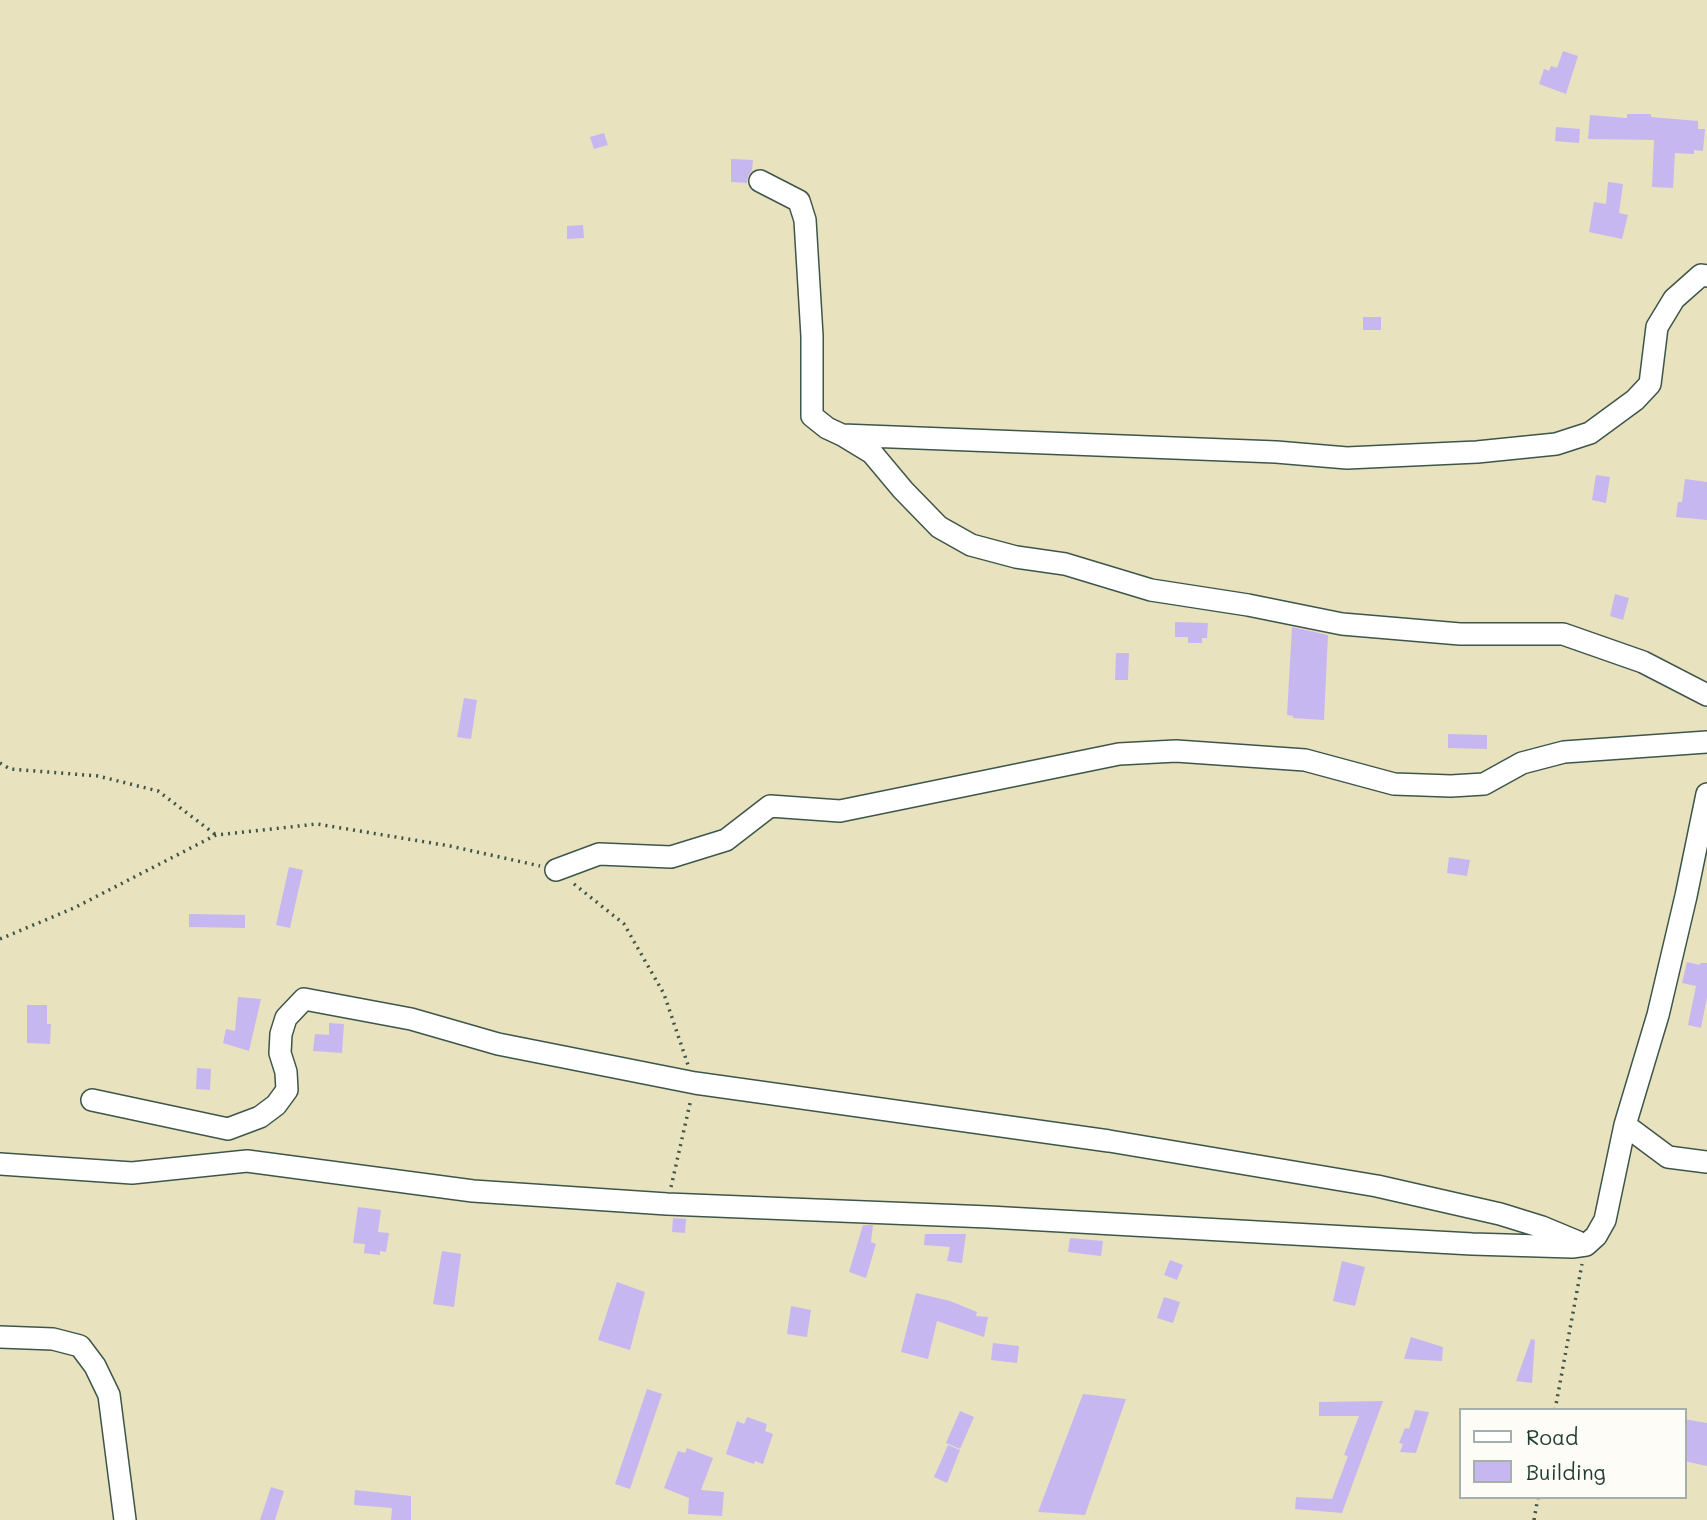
<!DOCTYPE html>
<html>
<head>
<meta charset="utf-8">
<style>
	body { margin:0 }
	#map { position:relative; width:1707px; height:1520px; overflow:hidden; background:#e9e2bf; font-family:Mali,sans-serif }
	canvas { display:block }
	.legend { position:absolute; left:1459px; top:1408px; width:228px; height:91px; box-sizing:border-box; background:#fdfcf7; border:2px solid #a4b0a9; margin:0; padding:9px 12px; list-style:none; font-size:21px; color:#1f3d34 }
	.legend li { display:flex; align-items:center; gap:14px; height:35px }
	.legend b { width:35px; border:2px solid #a4b0a9 }
</style>
</head>
<body>
<div id="map">
<canvas width="1707" height="1520"></canvas>
<ul class="legend">
<li><b style="height:9px;background:#fff"></b>Road</li>
<li><b style="height:19px;background:#c6b7f1"></b>Building</li>
</ul>
</div>
<script>
const ctx = document.querySelector('canvas').getContext('2d');
ctx.lineJoin = 'round';
function fill(path, color) {
  ctx.fillStyle = color;
  ctx.fill(path, 'evenodd');
}
function stroke(path, color, width, dash) {
  ctx.strokeStyle = color;
  ctx.lineWidth = width;
  ctx.lineCap = dash ? 'butt' : 'round';
  ctx.setLineDash(dash || []);
  ctx.stroke(path);
}
fill(new Path2D(`
	M1563,51L1578,56L1566,94L1539,84L1544,69L1549,71L1551,66L1557,68Z
	M1627,114H1651V117L1698,121V129H1705L1703,151L1694,150V154L1675,153L1673,188L1652,187L1654,140L1588,139L1590,115L1627,118Z
	M1556,127L1580,129L1579,143L1555,141Z
	M604,133L608,145L594,149L590,137Z
	M731,159L753,160L752,170L748,176L747,183L731,182Z
	M1608,182L1623,184L1619,213L1628,215L1622,239L1589,232L1594,202L1606,204Z
	M583,225L584,238L567,239V226Z
	M1363,317H1381V330H1363Z
	M1596,475L1610,477L1606,503L1592,500Z
	M1685,479L1707,482V520L1676,517L1678,502H1682Z
	M1615,594L1629,598L1623,620L1610,616Z
	M1175,622L1208,623L1207,638H1202V643H1188V637H1175Z
	M1292,627L1328,635L1324,720L1293,718V716L1287,715Z
	M1116,653H1129L1128,680H1115Z
	M464,698L477,700L471,739L457,737Z
	M1448,734L1487,735V749L1448,748Z
	M1449,857L1470,860L1467,876L1447,873Z
	M289,867L303,870L290,928L276,925Z
	M189,914L245,915V928L189,927Z
	M1687,962L1700,965V963H1707V997L1701,1028L1688,1025L1696,986L1682,983Z
	M238,997L261,999L249,1051L223,1043L226,1029L235,1031Z
	M27,1005H47V1024H51L50,1044L27,1043Z
	M329,1023L344,1024L342,1053L313,1051L315,1034L329,1035Z
	M197,1068L211,1069L210,1090L196,1089Z
	M358,1207L381,1210L378,1232L389,1233L386,1252L380,1251V1255L364,1253L365,1244L353,1243Z
	M673,1218L686,1219L685,1233L672,1232Z
	M863,1225H873L871,1242L876,1244L866,1278L849,1272Z
	M925,1234H966L962,1263L947,1261L950,1247L924,1245Z
	M1070,1238L1103,1241L1101,1256L1068,1252Z
	M442,1251L461,1254L454,1307L433,1304Z
	M1170,1260L1183,1265L1177,1280L1164,1275Z
	M1342,1261L1365,1267L1355,1306L1333,1301Z
	M617,1282L645,1292L630,1350L598,1340Z
	M916,1293L950,1301L977,1312L976,1316L988,1317L984,1337L937,1321L928,1359L901,1352Z
	M1164,1297L1180,1302L1173,1323L1157,1318Z
	M791,1306L811,1310L807,1337L787,1334Z
	M1411,1337L1443,1347L1442,1361L1404,1359Z
	M1531,1339L1535,1340L1532,1383L1516,1381Z
	M993,1343L1019,1346L1017,1363L991,1360Z
	M647,1389L662,1394L630,1489L615,1484Z
	M1083,1394L1126,1399L1085,1515L1038,1512Z
	M1383,1401L1342,1513L1295,1509L1296,1497L1332,1499L1348,1456L1344,1455L1359,1416H1319V1402Z
	M1415,1410L1429,1412L1416,1453L1400,1452L1403,1444L1399,1443L1405,1428L1409,1429Z
	M960,1411L974,1417L960,1449L946,1443Z
	M747,1417L767,1424L765,1431L773,1434L763,1464L755,1461L754,1464L726,1454L737,1421L744,1424Z
	M1684,1419L1707,1423V1466L1684,1461Z
	M948,1445L960,1450L947,1483L934,1477Z
	M687,1448L713,1458L701,1490L724,1492L722,1516L688,1514L689,1498L664,1488L678,1451L685,1453Z
	M271,1487L284,1491L275,1520H260Z
	M355,1490L411,1496V1520H391L392,1508L354,1505Z`), '#c6b7f1');
const minor = new Path2D(`
	M760,181L799,201L805,220L812,336V416L827,428L842,435L1276,452L1347,458L1477,452L1556,444L1590,433L1635,400L1650,384L1657,327L1674,299L1701,275L1707,276
	M844,436L872,453L903,490L939,527L971,545L1016,557L1065,564L1151,590L1248,605L1342,624L1460,634H1563L1643,662L1707,695
	M556,870L599,854L671,857L726,840L770,806L840,811L1119,754L1176,751L1305,760L1394,784L1451,786L1484,784L1522,763L1564,752L1707,742
	M92,1100L228,1129L260,1117L276,1105L287,1090L286,1072L280,1053L281,1034L286,1018L304,999L411,1019L498,1044L695,1083L1109,1141L1377,1186L1500,1214L1542,1227L1578,1242
	M1625,1125L1668,1157L1707,1162
	M0,1164L132,1173L247,1161L473,1191L667,1204L989,1217L1472,1244L1572,1247L1586,1245L1596,1236L1605,1220L1625,1125L1658,1015L1686,896L1707,794
	M0,1337L53,1339L80,1346L95,1366L109,1395L125,1520`);
stroke(minor, '#3d5649', 24);
stroke(new Path2D(`
	M0,763L10,769L98,776L158,791L216,835
	M574,884L624,924L664,994L688,1065
	M0,939L74,908L216,835L317,824L450,846L540,866
	M671,1187L691,1099
	M1555,1410L1582,1264
	M1534,1520L1538,1497`), '#3d5649', 3.5, [2, 5]);
stroke(minor, '#fff', 21);
</script>
</body>
</html>
